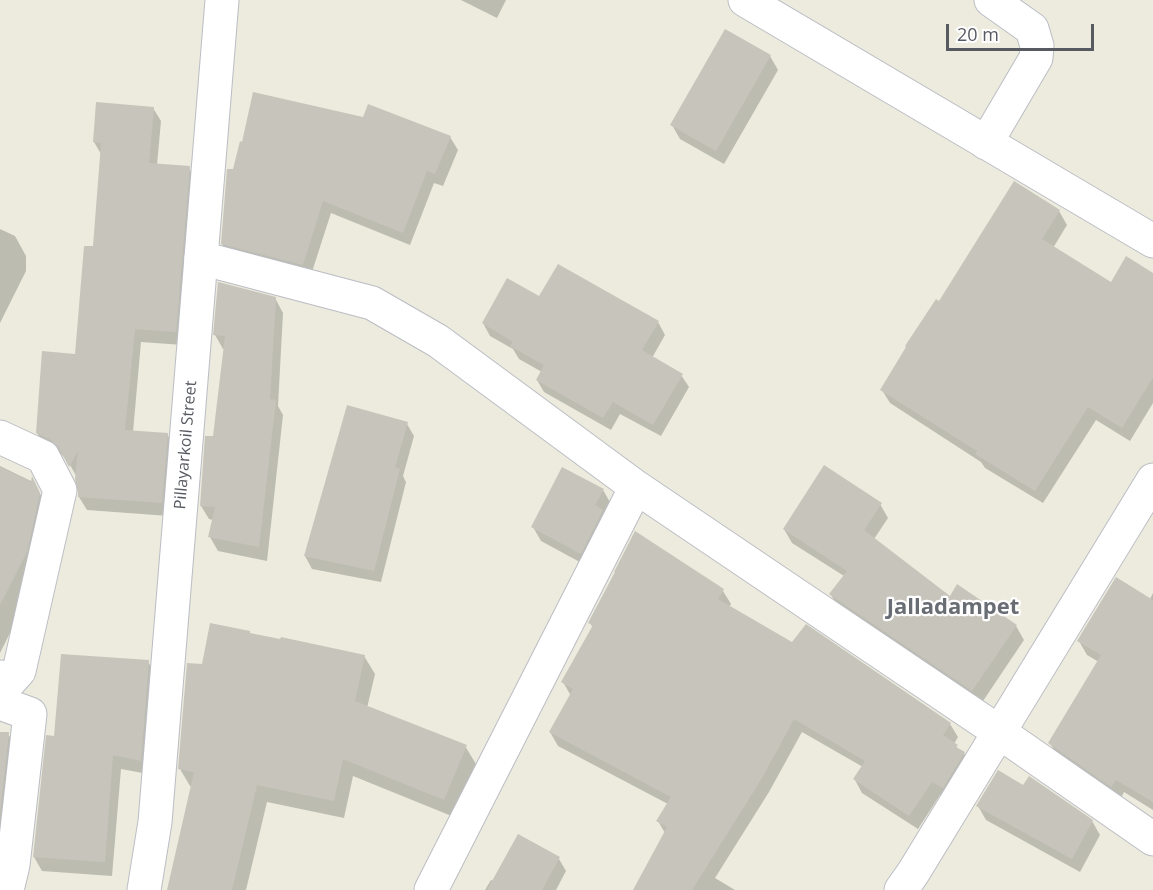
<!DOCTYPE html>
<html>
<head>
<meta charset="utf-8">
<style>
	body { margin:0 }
	#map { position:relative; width:1153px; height:890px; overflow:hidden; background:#ecebde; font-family:"Open Sans",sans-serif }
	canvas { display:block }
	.scale { position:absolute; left:946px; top:24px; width:148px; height:27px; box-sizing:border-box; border:3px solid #575a61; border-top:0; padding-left:8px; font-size:18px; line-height:21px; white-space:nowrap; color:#575a61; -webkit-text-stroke:4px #fff; paint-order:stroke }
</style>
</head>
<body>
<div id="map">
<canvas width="1153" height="890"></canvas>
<div class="scale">20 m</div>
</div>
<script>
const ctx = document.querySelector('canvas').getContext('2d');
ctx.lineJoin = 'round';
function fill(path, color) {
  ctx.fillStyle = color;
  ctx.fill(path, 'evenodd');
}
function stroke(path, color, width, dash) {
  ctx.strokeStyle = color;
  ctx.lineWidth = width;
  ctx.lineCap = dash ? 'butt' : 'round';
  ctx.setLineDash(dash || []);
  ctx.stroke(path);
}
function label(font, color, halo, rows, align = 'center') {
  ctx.font = font + ' "Open Sans",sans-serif';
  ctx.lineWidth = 4.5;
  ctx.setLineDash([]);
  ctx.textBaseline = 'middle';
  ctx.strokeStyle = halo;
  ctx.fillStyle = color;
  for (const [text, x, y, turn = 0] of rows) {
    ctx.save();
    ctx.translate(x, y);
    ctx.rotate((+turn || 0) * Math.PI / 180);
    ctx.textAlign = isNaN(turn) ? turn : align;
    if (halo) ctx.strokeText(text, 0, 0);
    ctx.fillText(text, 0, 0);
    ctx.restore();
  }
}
fill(new Path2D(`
	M461,0H506L497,18Z
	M770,56L778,70L724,164L680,139L672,125Z
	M153,108L161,121L157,165L189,168L196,181L183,345L141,342L133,432L167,434L175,448L169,516L87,510L79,497L80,493L77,477L67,460L60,453L45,446L37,433L77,355L94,248L101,154L94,142Z
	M450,137L458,150L443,186L434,183L410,245L331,213L310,278L230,257L222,244L234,171Z
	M1014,183L1059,211L1067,225L1053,248L1111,284L1153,274V403L1130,441L1096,420L1043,503L985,468L981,462L890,403L882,390L940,303Z
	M0,229L15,236L26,256V271L0,323Z
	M275,298L283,313L278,406L283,415L267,561L218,551L210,537L213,520L209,519L201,506L215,438L225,349H223L215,335Z
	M539,298L658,322L665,335L652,358L681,375L689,387L661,436L620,414L611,430L544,392L537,380L542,372L519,359L513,349L490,336L483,323Z
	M407,424L414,436L403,476L406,482L381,582L312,569L305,556Z
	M0,466L33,482V481L44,501L39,575L0,653Z
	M603,490L611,504L589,567L541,541L533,527Z
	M880,504L888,518L874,539L950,598L1016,626L1024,640L981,704L839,608L831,595L844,576L792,543L784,529Z
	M635,533L723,591L731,604L729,608L793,644L950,724L958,737L954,744L960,751L964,753L972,767L951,801L940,795L918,829L862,793L855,780L863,767L802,732L769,792L715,878L735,890H635L665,833L658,821L668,804L558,746L550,732L571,696L563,682L593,628L590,623Z
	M1153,593V810L1124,792L1120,800L1058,757L1050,743L1099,662L1087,655L1079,641L1150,599Z
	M250,635L364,656L375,674L367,708L465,746L476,764L454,817L353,776L344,818L267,802L246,890H168L192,787L190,786L180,769L203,665Z
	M148,662L157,676L148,774L121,769L112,876L42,871L34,857L55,737Z
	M0,733L8,734L21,757L0,852Z
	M978,806L1092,821L1100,835L1080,872L986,820Z
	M559,859L566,871L556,890H485L491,880L493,881Z`), '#0003');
fill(new Path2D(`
	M725,29L771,55L716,151L670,125Z
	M253,92L363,117L368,104L451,136L435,174L427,171L403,233L323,201L303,265L221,244L227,169H233L240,141L242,142Z
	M96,102L154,107L149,163L190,166L176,332L135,329L125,430L168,433L162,503L78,497V493L75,479L78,451L69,467L59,448L51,440L36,433L42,351L75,354L84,246H93L101,143L93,142Z
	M1014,181L1060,210L1042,239L1111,282L1126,256L1153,273V377L1122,428L1088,407L1035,491L975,454L977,451L880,390L906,347L905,346L936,299L939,301Z
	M558,264L659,321L642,350L683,374L653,425L613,402L603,418L536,380L544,365L510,346L513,342L482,323L507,278L539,296Z
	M218,282L276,297L270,399L276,400L259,547L208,537L215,507L200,506L205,436H213L225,336L213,335Z
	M347,405L408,422L395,467L400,469L374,571L304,556Z
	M824,465L882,503L864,530L950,596L957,584L1017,625L972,691L829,594L847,571L783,529Z
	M0,467L31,482L32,476L40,493L27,552L0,605Z
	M562,467L604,489L595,505L603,510L581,554L531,527Z
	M635,531L724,589L718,599L792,642L806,624L951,723L943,735L958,745L956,747L965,752L943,788L932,782L909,816L853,779L865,761L794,719L762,778L692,890H633L667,827L656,821L671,797L549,732L573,689L561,682L593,625L588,623L615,572H614Z
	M1116,577L1153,600V802L1116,780L1111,787L1048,743L1101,655L1077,641Z
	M210,623L250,631V633L280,639L281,637L365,655L355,701L467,745L444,800L343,759L334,801L257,785L232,890H167L194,772L178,769L187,663L202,664Z
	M61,654L149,660L141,761L113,755L105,862L33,857L46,735L54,736Z
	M0,732H9L0,813Z
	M998,770L1023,785L1029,776L1093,820L1072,859L976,806Z
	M518,834L560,857L542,890H487Z`), '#c7c5bb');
const minor = new Path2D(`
	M986,143L1036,58L1037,46L1032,29L991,0
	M201,258L372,303L438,341L636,487L999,732L1153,839
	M0,437L43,457L60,490L19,671L9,682L0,677
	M0,703L30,714L13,865L7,890
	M431,890L636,487
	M901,890L913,873L1153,480`);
const tertiary = new Path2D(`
	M745,0L1153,241
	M144,890L155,822L222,0`);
stroke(minor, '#bbbdc4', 35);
stroke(tertiary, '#bbbdc4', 35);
stroke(minor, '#fff', 33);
stroke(tertiary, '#fff', 33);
label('16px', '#575a61', '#fff', [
	["Pillayarkoil Street",186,445,-85]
]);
label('bold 22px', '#686c73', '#fff', [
	["Jalladampet",953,608]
]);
</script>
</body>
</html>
